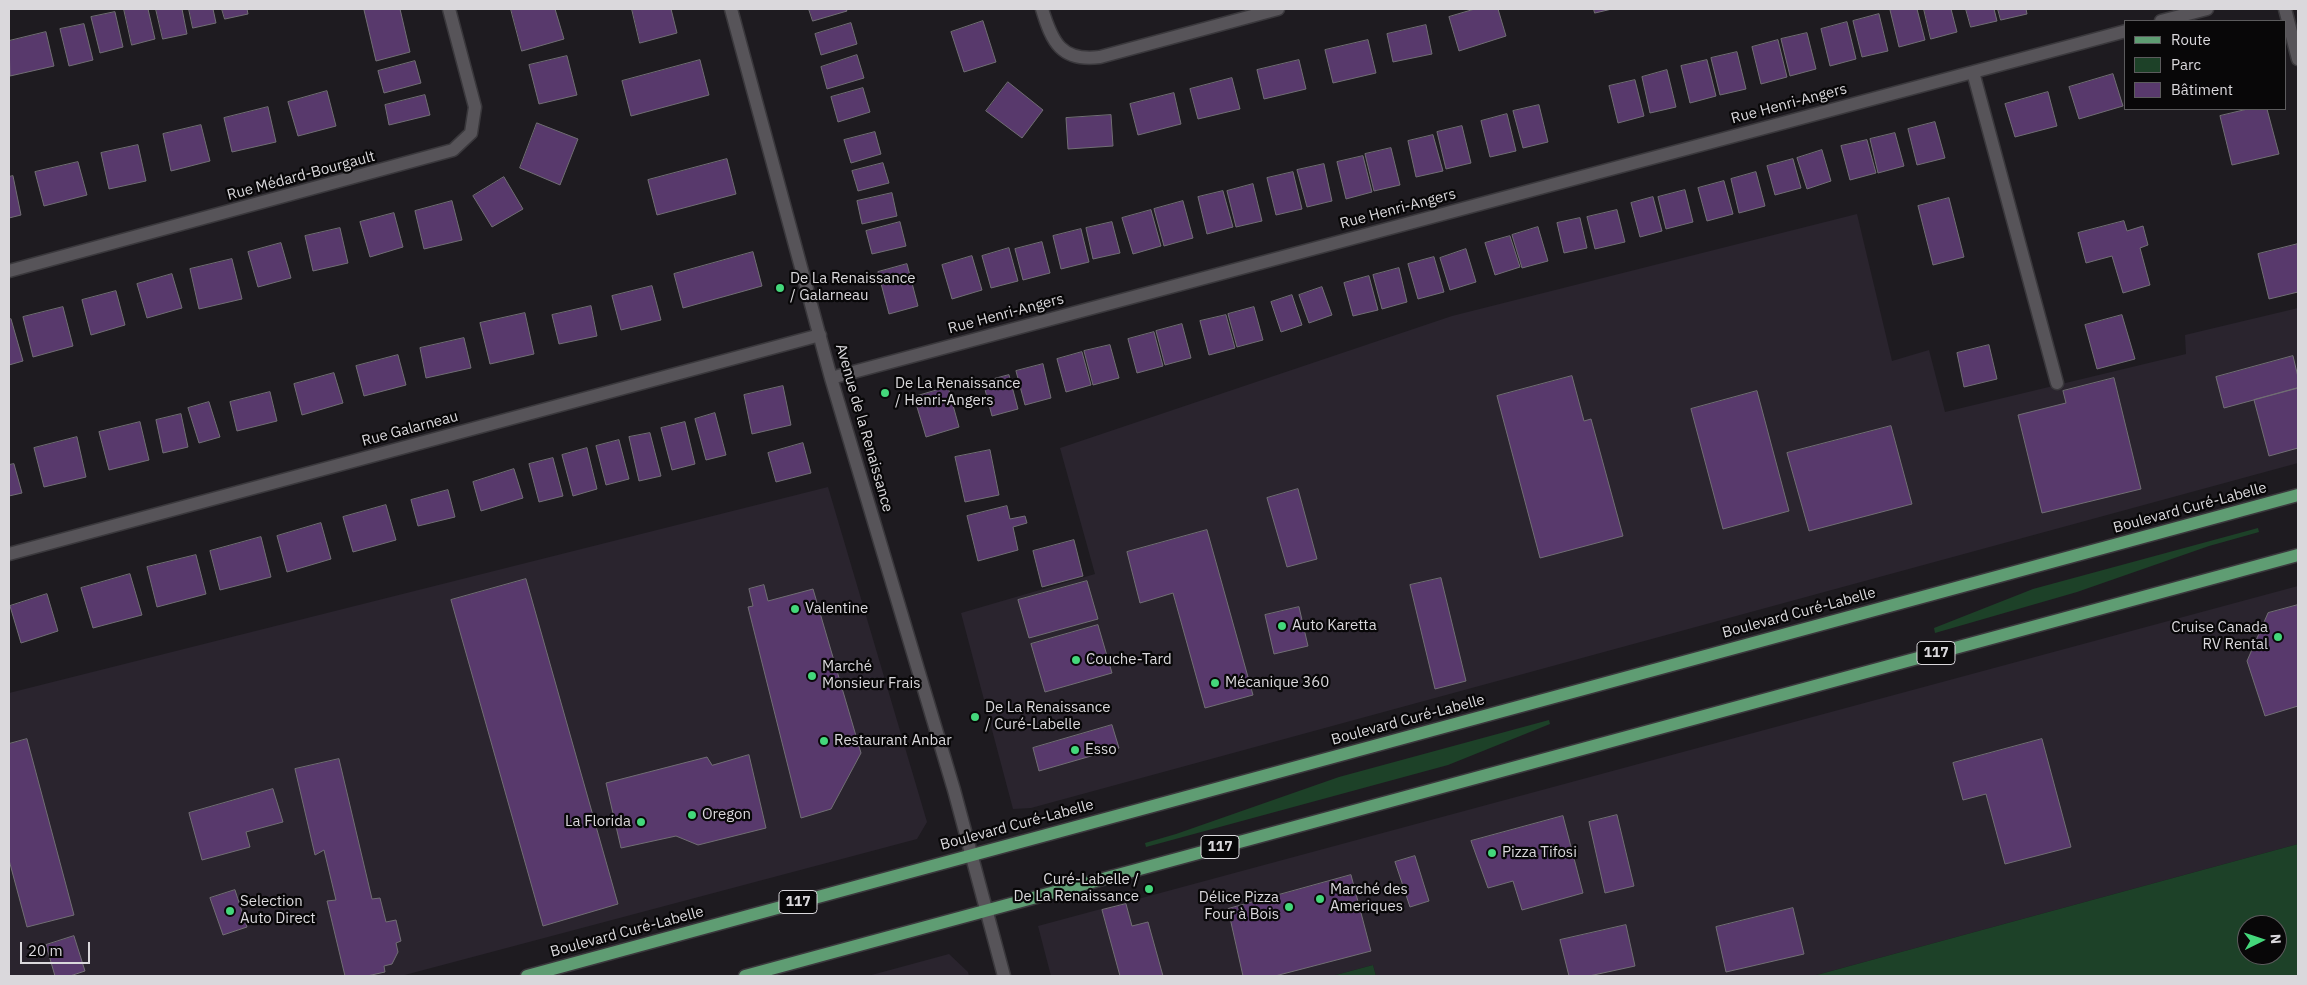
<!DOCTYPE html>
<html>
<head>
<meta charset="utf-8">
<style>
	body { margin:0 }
	#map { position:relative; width:2307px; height:985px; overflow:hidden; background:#1e1b20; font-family:"IBM Plex Sans",sans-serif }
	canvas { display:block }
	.frame { position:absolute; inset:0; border:10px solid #dad8dc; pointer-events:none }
	.legend { position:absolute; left:2124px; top:20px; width:162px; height:90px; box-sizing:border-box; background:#080708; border:1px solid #5c5b5d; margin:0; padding:6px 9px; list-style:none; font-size:15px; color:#dad8dc }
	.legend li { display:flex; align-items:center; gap:10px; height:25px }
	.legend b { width:25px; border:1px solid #5c5b5d }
	.north { position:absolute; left:2237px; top:915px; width:50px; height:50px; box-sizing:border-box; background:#080708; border:1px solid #5c5b5d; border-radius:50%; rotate:86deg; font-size:14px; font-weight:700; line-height:20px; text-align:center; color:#dad8dc }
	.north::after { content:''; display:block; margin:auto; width:18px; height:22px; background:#44d77b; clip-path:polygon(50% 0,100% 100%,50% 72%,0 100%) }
	.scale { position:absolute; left:20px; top:942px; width:70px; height:22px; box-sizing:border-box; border:2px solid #dad8dc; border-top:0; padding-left:6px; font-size:15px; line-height:18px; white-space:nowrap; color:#dad8dc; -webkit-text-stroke:4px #080708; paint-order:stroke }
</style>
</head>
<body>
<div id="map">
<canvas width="2307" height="985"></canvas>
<div class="frame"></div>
<ul class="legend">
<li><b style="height:6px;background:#5f9d73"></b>Route</li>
<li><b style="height:14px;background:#1d4128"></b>Parc</li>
<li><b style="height:14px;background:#58396c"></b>Bâtiment</li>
</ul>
<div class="north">N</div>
<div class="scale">20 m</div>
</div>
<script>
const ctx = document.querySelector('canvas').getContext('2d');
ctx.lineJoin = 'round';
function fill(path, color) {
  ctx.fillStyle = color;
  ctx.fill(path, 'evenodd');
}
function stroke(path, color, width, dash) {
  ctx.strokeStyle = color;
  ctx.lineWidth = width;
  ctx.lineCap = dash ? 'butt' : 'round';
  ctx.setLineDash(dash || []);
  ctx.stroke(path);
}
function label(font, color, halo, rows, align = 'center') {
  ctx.font = font + ' "IBM Plex Sans",sans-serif';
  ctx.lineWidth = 4.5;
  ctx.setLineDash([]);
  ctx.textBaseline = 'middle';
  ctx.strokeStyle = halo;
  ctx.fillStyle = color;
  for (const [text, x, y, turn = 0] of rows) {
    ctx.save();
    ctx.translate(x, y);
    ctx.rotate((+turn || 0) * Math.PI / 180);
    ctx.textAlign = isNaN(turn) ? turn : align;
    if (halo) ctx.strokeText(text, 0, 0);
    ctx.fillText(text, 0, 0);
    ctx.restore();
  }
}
fill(new Path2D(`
	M1857,214L1892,361L1929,350L1945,412L2186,354L2185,335L2298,308V463L1031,808L1013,809L961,613L1095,574L1060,448L1452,316Z
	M828,487L927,822L917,839L401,976H9V693Z
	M2298,586V844L1813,976H1376L1373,965L1332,976H1051L1038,926Z
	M949,954L968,972L969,976H868Z`), '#2a242e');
fill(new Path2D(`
	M2258,528L2259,532L2209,546L2077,592L1935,633L1934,628L2033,589Z
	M1549,720L1550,724L1448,765L1146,847L1145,843L1176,834L1339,777Z
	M2298,844V976H1813ZM2247,925H2277V955H2247Z
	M1373,965L1376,976H1332Z`), '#1d4128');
const building = new Path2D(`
	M124,9H148L155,39L132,45Z
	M156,9H182L187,34L163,39Z
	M189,9H213L216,23L193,28Z
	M222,9H247L248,14L225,19Z
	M369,9H400L410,52L376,61L364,10Z
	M511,9H555L564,39L522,51Z
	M632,9H671L677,33L640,43Z
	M809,9H846L847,11L813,21Z
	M1475,9H1498L1506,36L1459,51L1449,17Z
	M1594,9H1612L1595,13Z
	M1896,9H1917L1925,40L1899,47L1890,10Z
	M1924,9H1951L1957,32L1931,39Z
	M1966,9H1994L1997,21L1971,27Z
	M1998,9H2026L2027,14L2001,20Z
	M115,12L123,47L100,53L91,17Z
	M1879,14L1888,51L1862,57L1853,21Z
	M983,21L996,62L964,72L951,32Z
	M1847,22L1856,59L1830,66L1821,29Z
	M851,23L857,44L821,55L815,34Z
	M84,24L93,60L69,66L60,29Z
	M1426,25L1432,54L1393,62L1387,34Z
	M46,32L54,66L10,76L9,41Z
	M1807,33L1816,69L1790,76L1781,39Z
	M1368,40L1376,73L1333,83L1325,50Z
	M1778,40L1787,77L1761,84L1752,47Z
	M1737,52L1746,89L1720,95L1711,58Z
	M857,55L864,78L827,89L821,67Z
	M567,56L577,95L539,104L529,65Z
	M700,60L709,95L631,116L622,81Z
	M1299,60L1306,89L1264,99L1257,70Z
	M1707,60L1716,96L1690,103L1681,66Z
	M415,61L421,83L384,93L378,71Z
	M1667,70L1676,107L1650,113L1642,77Z
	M2113,74L2123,106L2079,119L2069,87Z
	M1232,78L1240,109L1198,119L1190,89Z
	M1635,80L1644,116L1618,123L1609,86Z
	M1008,82L1043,110L1022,138L986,111Z
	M863,88L870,112L838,122L831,97Z
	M327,91L336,126L298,136L288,102Z
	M2048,92L2057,126L2015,137L2005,104Z
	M1174,93L1181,124L1138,135L1130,104Z
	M425,95L430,115L389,125L385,105Z
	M1539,105L1548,142L1523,148L1513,111Z
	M268,107L276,142L232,152L224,118Z
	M2248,109H2267L2279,154L2232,165L2220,116Z
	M1507,114L1516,151L1490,157L1481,121Z
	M1111,115L1113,146L1068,149L1066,118Z
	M1935,122L1945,158L1917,165L1908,129Z
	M537,123L578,139L560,185L520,168Z
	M201,125L210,161L171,171L163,134Z
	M1462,126L1471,163L1446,169L1437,132Z
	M875,132L881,154L851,163L844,140Z
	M1895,133L1904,166L1878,173L1870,139Z
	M1433,135L1443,171L1416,177L1408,141Z
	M1867,140L1876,173L1850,180L1841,146Z
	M138,145L146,181L109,189L101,153Z
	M1391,148L1400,185L1374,191L1365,154Z
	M1822,150L1831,181L1807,189L1797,158Z
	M1363,156L1372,192L1346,199L1337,162Z
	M727,159L736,194L657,215L648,180Z
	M1793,159L1801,188L1775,195L1767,166Z
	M78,162L87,195L44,206L35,172Z
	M883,163L889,183L858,191L852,171Z
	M1324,164L1332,201L1307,207L1297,170Z
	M1293,172L1302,209L1276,215L1267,178Z
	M1756,172L1765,206L1739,213L1731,179Z
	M13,176L21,215L9,218V177Z
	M504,177L523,209L492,227L473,196Z
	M1724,181L1733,214L1707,221L1698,188Z
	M1253,184L1262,221L1236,227L1227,191Z
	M1685,190L1693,222L1666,229L1658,197Z
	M1223,191L1233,227L1207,234L1198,197Z
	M892,193L897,216L862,224L857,201Z
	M1653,197L1662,231L1640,237L1631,203Z
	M1949,198L1964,257L1933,265L1918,206Z
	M452,201L462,240L424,249L415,211Z
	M1183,201L1193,238L1164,246L1154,209Z
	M1151,210L1161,246L1133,254L1122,218Z
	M1617,210L1625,242L1595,249L1587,217Z
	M394,213L403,247L370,257L360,222Z
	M1580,218L1587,248L1564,253L1557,223Z
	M2124,221L2127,231L2143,226L2148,245L2140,248L2150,285L2123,293L2112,256L2086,263L2078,233Z
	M900,222L906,246L872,254L866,231Z
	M1112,222L1120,253L1093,259L1086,228Z
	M1538,227L1548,261L1522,268L1512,235Z
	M340,228L348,263L313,271L305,236Z
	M1081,229L1089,262L1061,269L1053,236Z
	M1510,236L1520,267L1495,275L1485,243Z
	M1042,242L1050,273L1023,280L1015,249Z
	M281,243L291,278L258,287L248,252Z
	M2298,244V292L2269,299L2258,254Z
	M1009,248L1018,281L991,288L982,256Z
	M1466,249L1476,282L1450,290L1440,258Z
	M753,252L762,286L683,308L674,274Z
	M972,256L982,290L952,299L942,265Z
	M1434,257L1444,292L1418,299L1408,264Z
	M232,259L242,299L199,309L190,269Z
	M907,264L918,306L889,314L878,272Z
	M1399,268L1407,302L1382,309L1373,275Z
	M172,274L182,308L147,318L137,284Z
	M1369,276L1378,310L1353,316L1344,283Z
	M652,286L661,320L621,330L612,296Z
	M1322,287L1332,315L1309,323L1299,295Z
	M116,291L125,325L91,335L82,300Z
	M1292,295L1302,325L1281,332L1271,302Z
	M591,306L597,336L559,344L552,315Z
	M63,307L73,346L33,357L23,317Z
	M1254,307L1263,340L1237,347L1228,314Z
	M525,313L534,354L490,364L480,323Z
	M1226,315L1235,348L1209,355L1200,321Z
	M2122,315L2135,359L2097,369L2085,325Z
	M11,319L23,361L9,365V320Z
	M1182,324L1191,358L1165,365L1156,331Z
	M1154,332L1163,366L1137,373L1128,339Z
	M464,338L471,368L426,378L420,348Z
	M1110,345L1119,378L1093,385L1084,351Z
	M1989,345L1997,379L1964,387L1957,353Z
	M1082,352L1091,385L1066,392L1057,359Z
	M398,355L406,385L364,396L356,366Z
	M2293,356L2298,377V388L2224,408L2216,377Z
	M1043,364L1051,398L1025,405L1016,371Z
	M334,373L343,403L302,415L294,384Z
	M1009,375L1018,409L992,416L983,382Z
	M1572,376L1584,421L1591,419L1623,536L1540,558L1497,396Z
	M2114,378L2141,489L2042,513L2018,415L2066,403L2063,391Z
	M783,386L791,425L752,434L744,395Z
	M948,387L959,427L926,437L914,397Z
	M2298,388V448L2269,456L2254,400Z
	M1757,391L1789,511L1723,529L1691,409Z
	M270,392L277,421L237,431L230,402Z
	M209,402L220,437L199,443L188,408Z
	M715,413L726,455L706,460L695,419Z
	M181,414L188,447L163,453L156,420Z
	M140,422L149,460L109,470L99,432Z
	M685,422L695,464L672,470L661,428Z
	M1891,426L1912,504L1809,531L1787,453Z
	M650,433L661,476L639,481L629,437Z
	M77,437L86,477L44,487L34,448Z
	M619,440L629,479L606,485L596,446Z
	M803,443L811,473L776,482L768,453Z
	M587,448L597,489L573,496L562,455Z
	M990,450L999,495L965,502L955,457Z
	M553,458L563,496L539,502L529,464Z
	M14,464L22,493L9,496V465Z
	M514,469L523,498L481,511L473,482Z
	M1298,489L1317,559L1287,567L1267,498Z
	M448,490L455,517L418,526L411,500Z
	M386,505L396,540L353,552L343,517Z
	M1007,506L1010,519L1025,516L1027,523L1013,527L1018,550L978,561L967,516Z
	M321,523L331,559L287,572L277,536Z
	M1207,530L1253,695L1205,708L1173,593L1140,603L1127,552Z
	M261,537L271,577L220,590L210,551Z
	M1074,540L1083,576L1042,587L1033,551Z
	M196,555L206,594L157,607L147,567Z
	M130,574L142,615L93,628L81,588Z
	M1441,578L1466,681L1435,689L1410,585Z
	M526,579L618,904L543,926L451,600Z
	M1087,581L1098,619L1029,638L1018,600Z
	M764,585L768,601L813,589L861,753L831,809L801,818L748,607L753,606L749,589Z
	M47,594L58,631L21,643L10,606Z
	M2298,605V706L2265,716L2247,661L2268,613Z
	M1299,607L1308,646L1274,654L1265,615Z
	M1098,625L1112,673L1045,692L1031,644Z
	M1112,725L1119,748L1039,771L1033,748Z
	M27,739L74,915L27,927L9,860V744Z
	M2042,739L2071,847L2005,864L1986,794L1963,800L1953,763Z
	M749,755L766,828L698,845L676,836L621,848L606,783L707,757L712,765Z
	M339,759L372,899L380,898L386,922L396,920L401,941L396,943L398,952L392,964L384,966L385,972L367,976H345L327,901L336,900L324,850L315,855L295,769Z
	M273,789L283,822L246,832L250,847L202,860L189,813Z
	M1617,815L1634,886L1605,893L1589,822Z
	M1563,816L1583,893L1522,910L1513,881L1488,888L1471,841Z
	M1415,856L1429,901L1410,907L1395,862Z
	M1351,875L1371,951L1275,976H1243L1228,909Z
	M235,890L247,927L223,935L210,898Z
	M1126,904L1132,926L1148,922L1163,976H1120L1102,910Z
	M1793,908L1804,954L1726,972L1716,927Z
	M1626,925L1635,966L1589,976H1569L1560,940Z
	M74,936L85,971L70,976H55L46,945Z`);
fill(building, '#58396c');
stroke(building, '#716e74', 1);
const minor = new Path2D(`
	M731,9L831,378L954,790L1004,976
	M1042,9C1052,42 1061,62 1100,57L1278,9
	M2285,9L2298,59
	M2161,21L2207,9
	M1973,72L2057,383
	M9,271L453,150L471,133L475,107L449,9
	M831,378L2126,31
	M9,554L820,335`);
const major = new Path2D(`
	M527,976L2298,495
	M745,976L2298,555`);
stroke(minor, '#3a383c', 15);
stroke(major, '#3a383c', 15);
stroke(minor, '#575459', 12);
stroke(major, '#5f9d73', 12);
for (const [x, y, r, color] of [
	[780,288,5,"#44d77b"],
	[885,393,5,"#44d77b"],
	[795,609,5,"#44d77b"],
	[1282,626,5,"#44d77b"],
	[2278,637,5,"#44d77b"],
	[1076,660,5,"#44d77b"],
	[812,676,5,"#44d77b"],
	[1215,683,5,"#44d77b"],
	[975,717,5,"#44d77b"],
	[824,741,5,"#44d77b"],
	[1075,750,5,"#44d77b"],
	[692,815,5,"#44d77b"],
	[641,822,5,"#44d77b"],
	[1492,853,5,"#44d77b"],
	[1149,889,5,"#44d77b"],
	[1320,899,5,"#44d77b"],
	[1289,907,5,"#44d77b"],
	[230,911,5,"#44d77b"]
]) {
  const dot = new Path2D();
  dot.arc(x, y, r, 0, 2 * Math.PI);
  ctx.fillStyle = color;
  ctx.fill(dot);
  stroke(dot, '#080708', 2);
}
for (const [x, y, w] of [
	[1936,653,38],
	[1220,847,38],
	[798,902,38]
]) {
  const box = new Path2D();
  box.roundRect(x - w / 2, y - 11.5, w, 23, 4);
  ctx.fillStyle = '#080708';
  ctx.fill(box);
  stroke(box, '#dad8dc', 1);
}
label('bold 14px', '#dad8dc', null, [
	["117",1936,653],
	["117",1220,847],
	["117",798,902]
]);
label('15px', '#dad8dc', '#080708', [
	["Rue Henri-Angers",1789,104,-15],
	["Rue Médard-Bourgault",301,176,-15],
	["Rue Henri-Angers",1398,209,-15],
	["Rue Henri-Angers",1006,314,-15],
	["Avenue de la Renaissance",864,428,74],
	["Rue Galarneau",410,429,-15],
	["Boulevard Curé-Labelle",2190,508,-15],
	["Boulevard Curé-Labelle",1799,613,-15],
	["Boulevard Curé-Labelle",1408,720,-15],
	["Boulevard Curé-Labelle",1017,825,-15],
	["Boulevard Curé-Labelle",627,932,-15]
]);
label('15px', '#dad8dc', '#080708', [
	["De La Renaissance",790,279],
	["/ Galarneau",790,296],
	["De La Renaissance",895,384],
	["/ Henri-Angers",895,401],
	["Valentine",805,609],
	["Auto Karetta",1292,626],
	["Cruise Canada",2268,628,"right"],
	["RV Rental",2268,645,"right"],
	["Couche-Tard",1086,660],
	["Marché",822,667],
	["Monsieur Frais",822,684],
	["Mécanique 360",1225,683],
	["De La Renaissance",985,708],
	["/ Curé-Labelle",985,725],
	["Restaurant Anbar",834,741],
	["Esso",1085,750],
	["Oregon",702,815],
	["La Florida",631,822,"right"],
	["Pizza Tifosi",1502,853],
	["Curé-Labelle /",1139,880,"right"],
	["De La Renaissance",1139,897,"right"],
	["Marché des",1330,890],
	["Ameriques",1330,907],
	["Délice Pizza",1279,898,"right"],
	["Four à Bois",1279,915,"right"],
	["Selection",240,902],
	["Auto Direct",240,919]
], 'left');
</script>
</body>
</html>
